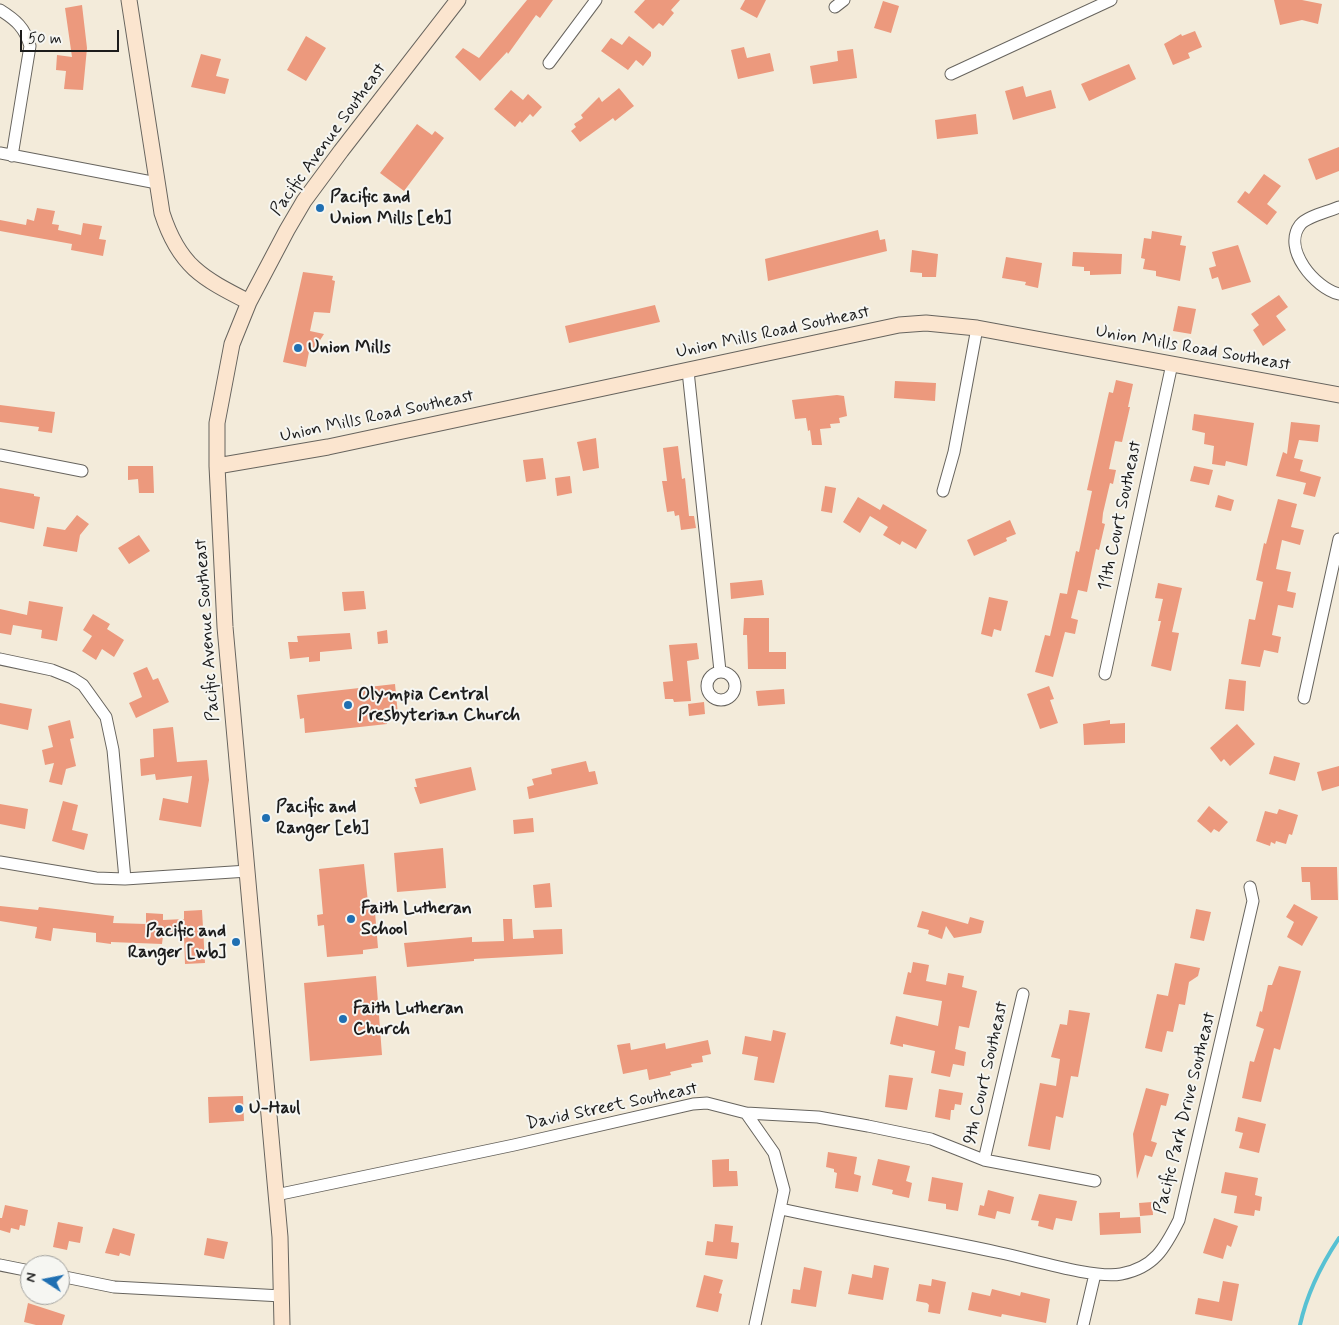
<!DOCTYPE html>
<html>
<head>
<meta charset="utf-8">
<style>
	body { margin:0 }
	#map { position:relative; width:1339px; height:1325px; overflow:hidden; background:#f3ebda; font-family:Mynerve,sans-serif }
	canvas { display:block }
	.north { position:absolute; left:20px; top:1255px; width:50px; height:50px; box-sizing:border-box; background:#f6f6f2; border:1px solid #9f9f9c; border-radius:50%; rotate:281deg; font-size:14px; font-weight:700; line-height:20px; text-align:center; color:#1c1c1c }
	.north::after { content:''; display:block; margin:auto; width:18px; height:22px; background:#1f6fb2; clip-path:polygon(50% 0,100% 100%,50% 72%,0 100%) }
	.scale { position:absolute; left:20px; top:30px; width:99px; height:22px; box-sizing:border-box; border:2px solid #1c1c1c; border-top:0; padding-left:6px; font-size:15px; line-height:18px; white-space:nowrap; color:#1c1c1c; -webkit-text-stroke:4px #f6f6f2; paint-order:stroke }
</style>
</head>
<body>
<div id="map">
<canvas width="1339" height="1325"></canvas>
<div class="north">N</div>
<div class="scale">50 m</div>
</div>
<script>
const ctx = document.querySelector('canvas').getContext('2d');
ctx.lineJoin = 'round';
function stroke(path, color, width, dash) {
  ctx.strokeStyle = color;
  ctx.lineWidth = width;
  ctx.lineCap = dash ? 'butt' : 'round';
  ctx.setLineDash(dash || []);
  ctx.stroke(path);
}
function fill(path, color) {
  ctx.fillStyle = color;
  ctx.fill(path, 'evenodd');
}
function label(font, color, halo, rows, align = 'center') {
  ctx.font = font + ' Mynerve,sans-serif';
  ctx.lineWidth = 4;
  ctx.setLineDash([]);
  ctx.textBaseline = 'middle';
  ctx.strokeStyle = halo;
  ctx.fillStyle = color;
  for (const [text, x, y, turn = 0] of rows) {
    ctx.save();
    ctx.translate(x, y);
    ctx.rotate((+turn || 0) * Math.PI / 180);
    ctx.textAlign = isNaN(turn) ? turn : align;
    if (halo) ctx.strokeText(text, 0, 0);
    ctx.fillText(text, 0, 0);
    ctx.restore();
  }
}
stroke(new Path2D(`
	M1300,1325C1307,1293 1321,1265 1339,1238`), '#57c1d3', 4);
fill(new Path2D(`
	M527,0H553L540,18L536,15L508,54L507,52L480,81L455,57L463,48L479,58Z
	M645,0H680L671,10L674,13L663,26L659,23L653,29L634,12Z
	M745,0H766L757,18L740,9Z
	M1274,0H1302L1322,4L1318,24L1302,20L1280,25Z
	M883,1L899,6L891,33L874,28Z
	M82,5L87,48L83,90L64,89L66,71L56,70L57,55L72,57L65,8Z
	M1195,31L1202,47L1188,53L1190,58L1173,65L1164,44L1181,34L1182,36Z
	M306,36L326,48L306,81L287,70Z
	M629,36L651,52V56L643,66L636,60L628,70L601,51L611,38L622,45Z
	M744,47L747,58L770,53L774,71L738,79L731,50Z
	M853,49L857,78L813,84L810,66L838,61L837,51Z
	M201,54L221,59L216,76L229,79L225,94L191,87Z
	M1129,64L1136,79L1089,101L1081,84Z
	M1023,86L1026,97L1051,90L1056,108L1013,120L1005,91Z
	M619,88L634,106L615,121L613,118L580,142L571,131L576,127L574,124L583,118L581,115L599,97L602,102Z
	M511,90L523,100L528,94L542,107L533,117L530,114L522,123L520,121L515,127L494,109Z
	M976,114L978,134L937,139L935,120Z
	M417,124L432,135L435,131L444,138L404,191L380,173Z
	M1339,147V171L1316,180L1308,159Z
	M1264,174L1281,186L1267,204L1277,212L1267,225L1237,202L1245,191L1249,194Z
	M37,208L55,211L52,224L59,225L58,230L81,235L83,223L102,226L99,239L106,240L103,256L71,250L72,244L0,231V220L26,225L27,219L34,221Z
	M878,230L880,240L885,239L887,251L768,281L765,259Z
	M1152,231L1182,236L1180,245L1186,246L1180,281L1156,276V271L1143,269L1145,259L1141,258L1144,238L1151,239Z
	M1238,245L1251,282L1222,290L1218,277L1212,279L1209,268L1216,266L1212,252Z
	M912,250L938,254L936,277H922V273L910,272Z
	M1073,252L1122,254L1121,274L1090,275V271H1084V267L1072,266Z
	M1006,257L1042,263L1038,288L1025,285L1026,282L1002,278Z
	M303,272L333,276L332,280L335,281L330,313L314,312L310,331L324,334L315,348L310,347L306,367L283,362Z
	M1279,295L1288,307L1276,316L1286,330L1263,346L1253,330L1259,325L1251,314Z
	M655,305L660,322L569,343L565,326Z
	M1178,306L1196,309L1191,334L1173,331Z
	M1116,380L1133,384L1128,407H1130L1122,442L1115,441L1109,469L1116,470L1113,484L1110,483L1103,513L1102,523L1105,524L1099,550L1096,549L1087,592L1078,590L1071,618L1078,620L1075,634L1065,632L1053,677L1035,672L1045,635L1050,636L1060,593L1067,594L1076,551L1079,552L1092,491L1087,490L1094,459L1109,392L1113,393Z
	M895,381L936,383L935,401L894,398Z
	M837,395L844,396L847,416L839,418L840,423L830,424L831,428L820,429L822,445H812L810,430L808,431L806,418L795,419L792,400Z
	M0,405L55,412L52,433L38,431L39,427L0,422Z
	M1194,414L1254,423L1247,466L1226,461L1225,466L1212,464L1214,446L1204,444L1205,433L1192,430Z
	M1291,422L1320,425L1318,442L1299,440L1294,458L1303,460L1300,471L1321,477L1315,497L1303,494L1306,483L1276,476L1283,452L1287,454Z
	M596,438L599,468L583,471L577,442Z
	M678,446L682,479L685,478L689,516H694L696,528L681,530L679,515L675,516L674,511L667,512L662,481H667L663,448Z
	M543,458L546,479L526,482L523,460Z
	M128,466H153L154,493H139L138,479L128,480Z
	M1194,466L1213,470L1209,485L1190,481Z
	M570,476L572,493L557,496L555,478Z
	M825,486L836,488L832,513L821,511Z
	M0,488L34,494V496L40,497L34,529L0,522Z
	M1218,495L1234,500L1231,511L1215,507Z
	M858,497L880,510L883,504L927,530L916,549L902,541L900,545L883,535L888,527L870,516L860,533L843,522Z
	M1278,499L1297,504L1291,527L1304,530L1300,545L1282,540L1276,569L1291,572L1287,591L1296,593L1293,608L1278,605L1272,635L1281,637L1278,653L1264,650L1260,667L1241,664L1249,619L1255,620L1263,582L1256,580L1264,543L1266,544Z
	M77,515L89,524L80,535L77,552L43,546L47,527L65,530Z
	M1010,520L1016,534L1006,538L1007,541L974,556L967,540Z
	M139,535L150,551L129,564L118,548Z
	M762,580L764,595L731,599L730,583Z
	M1158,583L1182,588L1172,632L1179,633L1171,671L1151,666L1161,621H1158L1163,599L1155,598Z
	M364,591L366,609L344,611L342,592Z
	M989,597L1008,601L1001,631L994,629L992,637L981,634Z
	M29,601L63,607L57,641L41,638L42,630L13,625L11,635L0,633V609L27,615Z
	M93,614L110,624L107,629L124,640L114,657L102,649L96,660L82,651L92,636L83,630Z
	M744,618H769V652H786V669H748L747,635H743Z
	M387,630L388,643L378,644L377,632Z
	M350,633L352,649L320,652V661L309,662V657L290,659L288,642H298L297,636Z
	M697,643L699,659L687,661L691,701L674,702L673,699H665L663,682L673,681L669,645Z
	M147,667L153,680L158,678L169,702L136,718L129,703L142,697L133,673Z
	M1229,679L1246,681L1244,711L1225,709Z
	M395,684L398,715L386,716L387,724L305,733L304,718L300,719L297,695Z
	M1049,686L1054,699L1050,700L1058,723L1040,729L1027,694Z
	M784,689L785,704L758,706L756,691Z
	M704,702L705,714L689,716L688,704Z
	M0,703L32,709L28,730L0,724Z
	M70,720L74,738L70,739L76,766L66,769L62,785L49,782L54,763L45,765L42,750L53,747L48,726Z
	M1110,720V724L1125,723V743L1084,745L1083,724Z
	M1237,724L1255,744L1230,766L1224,759L1221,762L1210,748Z
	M173,727L177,762L207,760L209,780L201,827L159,820L163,798L188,803L192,776L156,780L155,774L141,776L140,759L154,757L153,729Z
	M1274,756L1300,763L1295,781L1269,774Z
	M586,761L589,772L595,771L598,784L529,799L527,787L534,785L532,779L552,774L551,769Z
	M1339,766V786L1322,791L1317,772Z
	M471,767L476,790L420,804L414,787H417L415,779Z
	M63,801L78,805L72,830L88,834L84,850L52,841Z
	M0,804L28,809L25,829L0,824Z
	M1209,806L1228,822L1219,832L1214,829L1211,833L1197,821Z
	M1279,809L1298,815L1292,835L1289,834L1286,844L1276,841L1275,844L1271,842L1270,846L1256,841L1265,811L1277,814Z
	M533,818L534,832L514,834L513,820Z
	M443,848L446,888L397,892L394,853Z
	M364,864L369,912H375L378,948L363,950V954L327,957L324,925L318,926L317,915L323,914L319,869Z
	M1301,867H1337L1338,900H1311L1310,882H1302Z
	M550,883L552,907L535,908L533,885Z
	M1294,904L1318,917L1302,946L1287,937L1294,922L1286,917Z
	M0,906L38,910L39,907L114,916L113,923L146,924V913L163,914V920L184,919V911L202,910L205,963L185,964L184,935L163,936L162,944L111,942V944L96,942V933L53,928L51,941L35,938L37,927L0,921Z
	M1196,909L1211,912L1204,941L1190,938Z
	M922,911L968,924L970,917L984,921L981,933L954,938L946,926L942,939L928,934L929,930L917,927Z
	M503,919H512L513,939L534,938L533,930L562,929L563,954L474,959V961L407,967L404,943L472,937V942L504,941Z
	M913,962L929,965L926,981L946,985L948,973L964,976L962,987L977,991L969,1028L959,1026L955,1049L966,1052L964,1066L953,1064L950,1077L931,1073L935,1051L903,1044V1047L890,1044L896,1016L938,1026L942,1001L903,994L908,972L911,973Z
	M1175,963L1200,968L1198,976L1189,982L1185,1005L1179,1004L1173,1032L1167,1031L1162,1052L1145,1048L1157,994L1168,996Z
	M1279,966L1301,971L1280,1050L1274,1048L1261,1102L1242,1098L1250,1061L1254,1062L1264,1029L1256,1026L1260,1011L1262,1012L1268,985H1272Z
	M376,976L382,1055L310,1061L304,983Z
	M1069,1010L1090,1013L1078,1077L1071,1076L1063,1118L1056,1116L1050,1150L1028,1146L1040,1083L1056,1086L1060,1059L1051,1057L1060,1024L1067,1025Z
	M773,1030L786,1033L774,1083L754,1080L758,1057L742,1054L745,1036L771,1041Z
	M708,1040L711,1054L702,1056L703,1062L691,1064L692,1067L670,1072L671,1075L649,1080L647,1069L623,1074L617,1045L630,1043L631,1050L665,1043L666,1049Z
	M889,1075L913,1078L907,1110L885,1107Z
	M1146,1088L1169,1094L1166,1106L1161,1105L1151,1141L1157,1143L1152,1157L1145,1155L1137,1179L1133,1134Z
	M939,1089L963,1093L961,1105L955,1104L954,1110H951L950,1120L935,1117Z
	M243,1096L244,1121L209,1123L208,1097Z
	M1238,1117L1266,1124L1259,1153L1239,1148L1243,1133L1235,1131Z
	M828,1152L857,1157L854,1174L861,1176L858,1192L835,1188L837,1173L834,1172V1169L826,1167Z
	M729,1159V1171H737L738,1186L713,1187L712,1160Z
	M878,1159L910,1166L906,1181L912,1183L909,1198L892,1194L893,1190L872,1185Z
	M1225,1172L1258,1178L1255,1195L1262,1197L1260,1211L1255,1210L1254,1216L1234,1213L1237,1196L1221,1193Z
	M932,1177L963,1183L958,1211L946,1209V1204L928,1201Z
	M988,1190L1014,1197L1010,1214L997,1211L995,1219L978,1215L980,1205L984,1206Z
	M1039,1194L1077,1201L1072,1221L1056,1218L1053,1230L1038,1226L1039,1221L1031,1220Z
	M1152,1202L1153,1215L1140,1216L1139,1203Z
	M5,1205L28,1210L25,1226L20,1225L19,1230L11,1228L10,1233L0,1230V1218H2Z
	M1120,1212V1218L1140,1217L1141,1233L1100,1235L1099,1213Z
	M1214,1218L1238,1226L1231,1247L1227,1245L1223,1259L1203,1253Z
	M58,1222L83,1227L80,1243L69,1241L67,1250L53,1247Z
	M715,1224L733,1226L731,1242L739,1243L737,1259L705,1255L707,1241L713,1242Z
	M113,1228L135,1234L130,1256L120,1253L119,1256L105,1253Z
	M207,1238L228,1242L224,1259L204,1255Z
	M874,1265L889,1268L883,1300L848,1294L852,1274L872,1278Z
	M804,1267L822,1271L816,1307L791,1303L793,1289L800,1290Z
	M704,1275L723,1280L719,1293L722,1294L718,1312L696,1307Z
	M932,1279L946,1282L940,1314L928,1312L929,1305L927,1303L916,1301L919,1284L931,1286Z
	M1223,1281L1239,1284L1232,1321L1195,1314L1198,1298L1219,1302Z
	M992,1289L1020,1296L1021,1292L1050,1299L1046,1323L1002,1314L1001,1317L968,1310L972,1292L990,1296Z
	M28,1303L65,1315L62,1325H36L24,1322Z`), '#ec997d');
const street = new Path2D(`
	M835,7L844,0
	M0,10C16,20 25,28 30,46L12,156
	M549,63L596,0
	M951,74L1111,0
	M0,153L157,183
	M1339,207C1328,212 1307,216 1300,225C1282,249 1315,288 1339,294
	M688,371L720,671
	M0,455L82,471
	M943,491L954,452L977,328
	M0,659L52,670L72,678L83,685L106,717L113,750L125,879
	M707 686a14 14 0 1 1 28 0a14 14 0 1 1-28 0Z
	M1105,674L1172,364
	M1304,698L1339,539
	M0,862L96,878L125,879L248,871
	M746,1113L774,1153L784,1190L755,1325
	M984,1160L1023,994
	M276,1195L514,1145L693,1104L707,1103L746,1113L818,1117L868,1126L931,1139L984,1160L1095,1181
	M781,1209C854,1225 928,1237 1001,1253C1031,1259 1094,1279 1121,1274C1154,1268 1165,1248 1179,1220L1253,901L1250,887
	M0,1265L30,1271
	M60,1276L114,1287L282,1296
	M1083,1325L1095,1274`);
const secondary = new Path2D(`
	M129,0L162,213C179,266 202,278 249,302
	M217,466L328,447L899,325L926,323L977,328L1339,395
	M282,1325L280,1237L225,627L217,466V423L232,344L249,302L287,230L304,201L341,151L458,0`);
stroke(street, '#67645e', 13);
stroke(secondary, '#67645e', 17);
stroke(street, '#fff', 11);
stroke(secondary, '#fbe5cf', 15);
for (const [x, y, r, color] of [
	[320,208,5,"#1f6fb2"],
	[298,348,5,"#1f6fb2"],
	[348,705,5,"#1f6fb2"],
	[266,818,5,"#1f6fb2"],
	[351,919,5,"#1f6fb2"],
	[236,942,5,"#1f6fb2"],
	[343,1019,5,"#1f6fb2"],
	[239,1109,5,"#1f6fb2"]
]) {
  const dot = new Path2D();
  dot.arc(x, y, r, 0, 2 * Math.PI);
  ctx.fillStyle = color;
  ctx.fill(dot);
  stroke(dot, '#f6f6f2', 2);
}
label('18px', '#1c1c1c', '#f6f6f2', [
	["Pacific Avenue Southeast",329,140,-54],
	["Union Mills Road Southeast",773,333,-12],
	["Union Mills Road Southeast",1193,349,10],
	["Union Mills Road Southeast",377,417,-12],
	["11th Court Southeast",1121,516,-78],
	["Pacific Avenue Southeast",208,630,-94],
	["9th Court Southeast",987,1073,-77],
	["David Street Southeast",612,1107,-12],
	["Pacific Park Drive Southeast",1186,1113,-76]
]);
label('bold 18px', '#1c1c1c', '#f6f6f2', [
	["Pacific and",330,198],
	["Union Mills [eb]",330,219],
	["Union Mills",308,348],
	["Olympia Central",358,695],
	["Presbyterian Church",358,716],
	["Pacific and",276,808],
	["Ranger [eb]",276,829],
	["Faith Lutheran",361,909],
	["School",361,930],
	["Pacific and",226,932,"right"],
	["Ranger [wb]",226,953,"right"],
	["Faith Lutheran",353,1009],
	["Church",353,1030],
	["U-Haul",249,1109]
], 'left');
</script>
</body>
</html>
